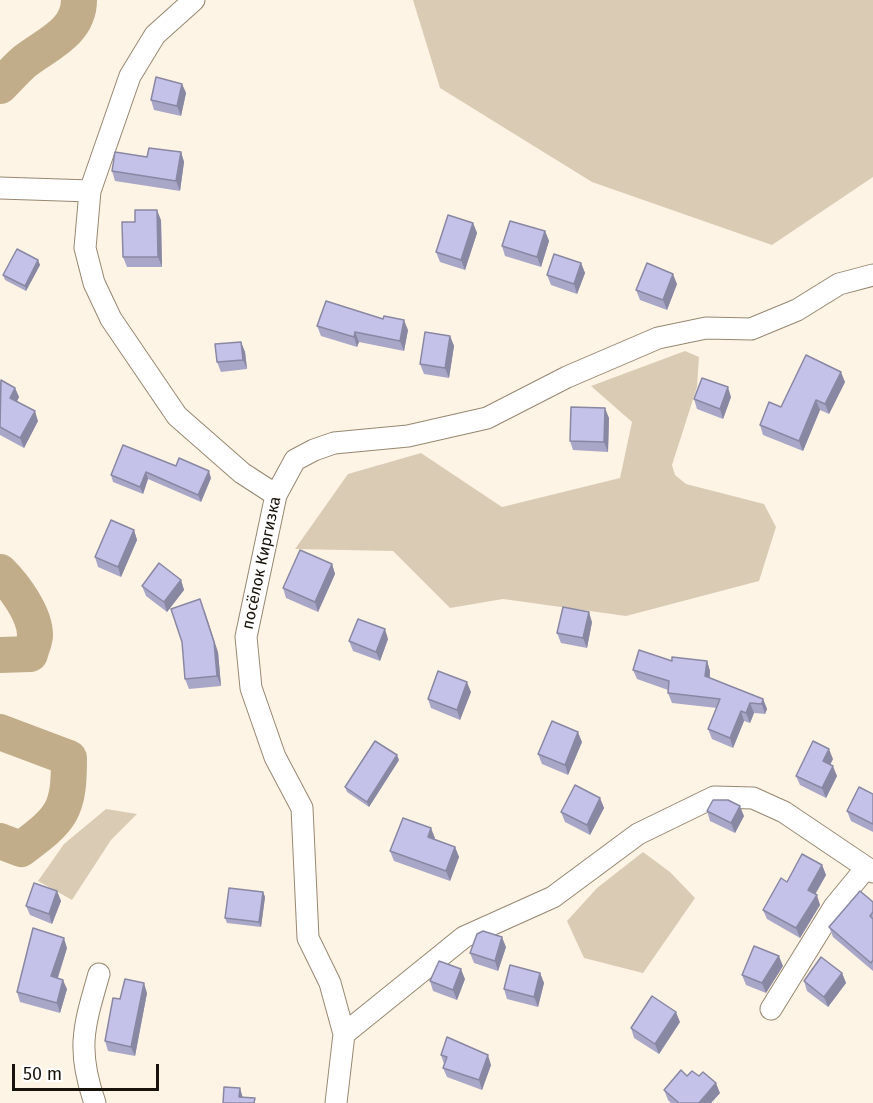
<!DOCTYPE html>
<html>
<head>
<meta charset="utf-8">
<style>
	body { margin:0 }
	#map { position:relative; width:873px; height:1103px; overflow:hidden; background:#fef4e5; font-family:"Fira Sans",sans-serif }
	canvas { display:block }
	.scale { position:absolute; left:12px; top:1064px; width:147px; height:27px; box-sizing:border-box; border:3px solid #18130a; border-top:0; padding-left:8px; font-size:18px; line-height:21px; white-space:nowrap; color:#18130a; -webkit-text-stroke:4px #fff; paint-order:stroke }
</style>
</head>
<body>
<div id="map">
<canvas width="873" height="1103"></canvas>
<div class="scale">50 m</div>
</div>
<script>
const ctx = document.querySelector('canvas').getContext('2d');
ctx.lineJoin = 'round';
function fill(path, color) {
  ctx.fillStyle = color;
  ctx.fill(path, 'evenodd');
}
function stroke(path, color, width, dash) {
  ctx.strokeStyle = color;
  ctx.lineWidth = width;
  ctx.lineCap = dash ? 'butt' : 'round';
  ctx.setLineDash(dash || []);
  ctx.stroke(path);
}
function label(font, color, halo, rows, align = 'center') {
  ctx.font = font + ' "Fira Sans",sans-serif';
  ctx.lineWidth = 4.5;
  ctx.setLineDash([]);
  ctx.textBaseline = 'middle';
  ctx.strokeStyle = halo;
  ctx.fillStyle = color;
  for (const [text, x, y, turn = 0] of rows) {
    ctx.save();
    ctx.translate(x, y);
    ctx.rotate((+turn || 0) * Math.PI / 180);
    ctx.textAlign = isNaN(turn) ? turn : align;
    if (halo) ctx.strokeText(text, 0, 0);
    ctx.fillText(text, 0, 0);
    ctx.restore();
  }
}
fill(new Path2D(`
	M413,0H873V177L772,245L592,182L440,88Z
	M685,351L699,357L697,387L672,465L675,475L686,484L764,504L776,527L759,581L626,616L503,599L450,608L393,551L295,549L348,474L421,453L502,507L620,478L632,422L591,386Z
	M106,809L137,814L111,840L72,900L38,881L64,844Z
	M643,852L670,872L695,898L643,973L584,958L567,921L597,888Z`), '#daccb4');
stroke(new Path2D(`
	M0,86C8,78 16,69 24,62C45,45 79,33 79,0
	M0,572C14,586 35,614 35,635C35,641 31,649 30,654L0,655
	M0,732L69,758C69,810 63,818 21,849L0,841`), '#c2ad8a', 36);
const street = new Path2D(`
	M194,0L155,35L130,76L90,191L85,248L94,283L111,319L177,416L242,473L276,495
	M0,188L90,191
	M771,1009L834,907L866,868
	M344,1034L464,937L553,897L638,834L714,797L753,798L784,812L873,872
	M95,1103C76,1049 84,1026 99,974
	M336,1103L344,1034L330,983L308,938L302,808L275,757L251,688L246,637L276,495L295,460L314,450L334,443L408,436L487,418L567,377L658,338L706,328L751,329L797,310L839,284L873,275`);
stroke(street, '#968770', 23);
stroke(street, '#fff', 21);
fill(new Path2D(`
	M182,84L186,93L181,116L154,110L151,100Z
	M181,152L184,162L180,191L115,181L112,171L147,157Z
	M161,220L162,267H127L123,257Z
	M473,223L477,233L465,270L440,262L436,252Z
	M545,231L549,241L541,267L505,256L502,246Z
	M38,260L40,265L26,291L5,280L3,275Z
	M581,263L585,273L577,294L551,285L547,275Z
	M677,284L667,310L640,300L636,290Z
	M317,326L408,330L404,351L359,342L357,347L321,336Z
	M450,336L454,346L449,378L424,374L420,364Z
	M241,342L245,352L247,369L221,372L217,362Z
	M0,381L15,388L19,397L17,402L38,421L24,448L0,435Z
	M845,382L829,414L820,410L803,451L763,435L760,425L781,407Z
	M731,397L723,419L697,409L694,399Z
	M609,418L608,452L573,450L570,441Z
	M176,466L211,478L201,502L148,479L143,494L113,482L111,475Z
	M134,530L137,540L121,577L98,567L95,557Z
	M332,564L335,574L318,612L286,598L283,588Z
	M181,580L184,590L167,612L146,596L142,586Z
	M592,622L587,648L561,643L557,633Z
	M388,639L380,661L353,651L349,641Z
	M218,652L221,686L189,689L185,679Z
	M672,661H707L710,671V678L763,699L767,709L765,714L754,713L750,723L744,721L733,748L712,739L708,729L717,708L672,703L668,693V690L637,679L633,670Z
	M471,692L460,720L431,708L428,699Z
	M582,742L568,775L542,764L538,754Z
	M833,759L830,764L837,776L826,798L800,785L796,776Z
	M399,760L369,807L347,792L345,787Z
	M873,794V832L851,821L847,811Z
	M600,798L604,808L590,835L565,822L561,812Z
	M707,811L744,816L735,833L710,821Z
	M431,828L434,839L455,847L459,857L450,881L394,861L390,851Z
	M822,865L826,875L815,894L820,905L800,938L767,919L763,910L787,882Z
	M57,891L61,901L52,924L30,915L26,906Z
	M263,892L265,897L261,927L227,923L225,918Z
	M873,902V971L833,937L829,927Z
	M506,947L498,971L474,963L470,953Z
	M67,948L58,978L67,989L60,1013L20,1002L17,992Z
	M783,966L766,993L746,985L742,975Z
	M540,973L544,983L538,1007L507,999L504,989Z
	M842,973L846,983L828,1007L807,991L804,981Z
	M465,979L457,1000L433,991L430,981Z
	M147,993L135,1056L108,1051L105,1041L120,999Z
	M680,1022L659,1054L634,1038L631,1028Z
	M441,1055L491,1065L482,1090L447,1077L443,1068L444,1064Z
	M687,1076L720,1093L711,1103H671L668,1100L664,1090Z`), '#a9a7c8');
fill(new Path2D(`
	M182,84L186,93L181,116L177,106Z
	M181,152L184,162L180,191L176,181Z
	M157,210L161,220L162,267L158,257Z
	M473,223L477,233L465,270L461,260Z
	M545,231L549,241L541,267L537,257Z
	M38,260L40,265L26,291L25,286Z
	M581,263L585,273L577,294L574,284Z
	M673,274L677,284L667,310L663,300Z
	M404,320L408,330L404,351L400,341Z
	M355,332L359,342L357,347L354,337Z
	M450,336L454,346L449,378L445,368Z
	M241,342L245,352L247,369L243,360Z
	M841,372L845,382L829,414L825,404Z
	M728,387L731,397L723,419L720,409Z
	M15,388L19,397L13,408L10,398Z
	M816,400L820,410L803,451L799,441Z
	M605,408L609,418L608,452L604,442Z
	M35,411L38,421L24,448L20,438Z
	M209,471L211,478L201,502L198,495Z
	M146,472L148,479L143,494L140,487Z
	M134,530L137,540L121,577L118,567Z
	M332,564L335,574L318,612L315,602Z
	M181,580L184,590L167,612L164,602Z
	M204,609L218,652L221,686L217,676Z
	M589,612L592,622L587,648L583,638Z
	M385,629L388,639L380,661L376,652Z
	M707,661L710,671L709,686L705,676Z
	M467,682L471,692L460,720L457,710Z
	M763,699L767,709L765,714L762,704Z
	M750,703L754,713L750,723L746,713Z
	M741,711L744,721L733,748L730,738Z
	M578,732L582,742L568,775L565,765Z
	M829,749L833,759L827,771L823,761Z
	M397,755L399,760L369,807L367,802Z
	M833,766L837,776L826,798L822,788Z
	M600,798L604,808L590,835L587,825Z
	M740,806L744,816L735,833L731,823Z
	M431,828L435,838L432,847L428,837Z
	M455,847L459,857L450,881L446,871Z
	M822,865L826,875L812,900L808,890Z
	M57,891L61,901L52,924L49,914Z
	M263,892L265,897L261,927L259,922Z
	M817,895L820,905L800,938L796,928Z
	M502,937L506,947L498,971L495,961Z
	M64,938L67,948L55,986L51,976Z
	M779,956L783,966L766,993L762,983Z
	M461,969L465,979L457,1000L453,990Z
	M540,973L544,983L538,1007L534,997Z
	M842,973L846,983L828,1007L824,997Z
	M63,980L67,989L60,1013L57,1003Z
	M144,983L147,993L135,1056L131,1047Z
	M676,1012L680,1022L659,1054L655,1044Z
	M488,1055L491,1065L482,1090L479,1080Z
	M716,1083L720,1093L711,1103H699Z
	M240,1088L243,1098L239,1097Z`), '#8988a3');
const building = new Path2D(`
	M156,77L182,84L177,106L151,100Z
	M149,148L181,152L176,181L112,171L115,152L147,157Z
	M135,210H157L158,257H123L122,222H135Z
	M448,215L473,223L461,260L436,252Z
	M510,221L545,231L537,257L502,246Z
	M17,249L38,260L25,286L3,275Z
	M554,254L581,263L574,284L547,275Z
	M647,263L673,274L663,300L636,290Z
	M326,301L383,319L384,316L404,320L400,341L355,332L354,337L317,326Z
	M425,332L450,336L445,368L420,364Z
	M241,342L243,360L217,362L215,344Z
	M806,355L841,372L825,404L816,400L799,441L760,425L769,402L781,407Z
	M702,378L728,387L720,409L694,399Z
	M1,380L15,388L10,398L35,411L20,438L0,427Z
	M571,407L605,408L604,442L570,441Z
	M123,445L176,466L179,458L209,471L198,495L146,472L140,487L111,475Z
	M111,520L134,530L118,567L95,557Z
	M300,550L332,564L315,602L283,588Z
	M159,563L181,580L164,602L142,586Z
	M200,599L214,642L217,676L185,679L182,642L171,609Z
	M563,607L589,612L583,638L557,633Z
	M358,619L385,629L376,652L349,641Z
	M639,650L672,661V657L707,661L705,676L763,699L762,704L750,703L746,713L741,711L730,738L708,729L720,699L668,693L669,681L633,670Z
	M438,671L467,682L457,710L428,699Z
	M552,721L578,732L565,765L538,754Z
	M375,741L397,755L367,802L345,787Z
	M813,741L829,749L823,761L833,766L822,788L796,776Z
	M575,785L600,798L587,825L561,812Z
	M859,787L873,794V824L847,811Z
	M713,800H728L740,806L731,823L707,811Z
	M403,818L431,828L428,837L455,847L446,871L390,851Z
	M802,854L822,865L808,890L817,895L796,928L763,910L781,878L787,882Z
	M34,883L57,891L49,914L26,906Z
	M229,888L263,892L259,922L225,918Z
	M860,891L873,902V912L870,916L873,919V960L871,963L829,927Z
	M33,928L64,938L51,976L63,980L57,1003L17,992Z
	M483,931L502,937L495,961L470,953L477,934Z
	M754,946L779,956L762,983L742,975Z
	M821,957L842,973L824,997L804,981Z
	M439,961L461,969L453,990L430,981Z
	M510,965L540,973L534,997L504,989Z
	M125,979L144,983L131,1047L105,1041L113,998L120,999Z
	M652,996L676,1012L655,1044L631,1028Z
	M447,1037L488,1055L479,1080L443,1068L447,1057L441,1055Z
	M681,1070L687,1076L692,1071L699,1076L703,1072L716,1083L699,1103H679L664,1090Z
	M224,1087L240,1088L239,1097L255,1098L254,1103H223Z`);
fill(building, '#c4c2e9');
stroke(building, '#8988a3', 1.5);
label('16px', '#18130a', '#fff', [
	["посёлок Киргизка",262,563,-78]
]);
</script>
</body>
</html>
